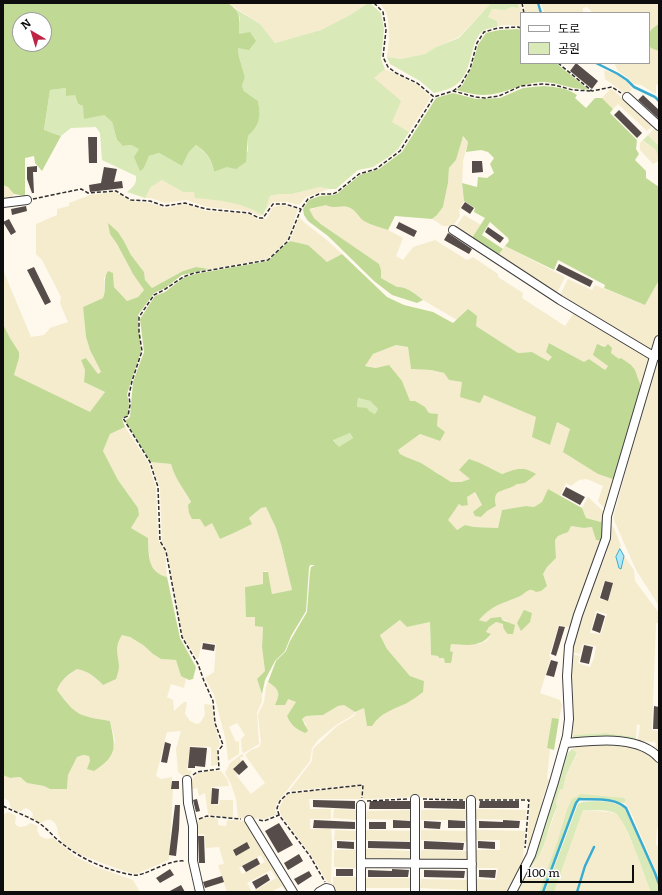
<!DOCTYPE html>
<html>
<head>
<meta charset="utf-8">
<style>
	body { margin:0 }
	#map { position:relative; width:662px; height:895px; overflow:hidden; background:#fff8ed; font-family:Literata,"Noto Sans KR",serif }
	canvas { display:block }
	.frame { position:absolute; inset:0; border:4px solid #0d0d0d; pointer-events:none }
	.legend { position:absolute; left:520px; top:12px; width:130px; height:52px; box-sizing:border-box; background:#fff; border:1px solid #9e9e9e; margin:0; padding:5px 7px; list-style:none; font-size:12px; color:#0d0d0d }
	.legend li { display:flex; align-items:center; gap:8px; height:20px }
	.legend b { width:20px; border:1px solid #9e9e9e }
	.north { position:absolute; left:12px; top:12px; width:40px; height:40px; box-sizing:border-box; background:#fff; border:1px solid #9e9e9e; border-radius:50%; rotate:322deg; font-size:11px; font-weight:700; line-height:16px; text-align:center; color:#0d0d0d }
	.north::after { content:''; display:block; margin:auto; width:14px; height:18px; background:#be2445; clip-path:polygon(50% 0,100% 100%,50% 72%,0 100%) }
	.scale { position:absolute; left:520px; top:865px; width:114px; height:18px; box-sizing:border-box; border:2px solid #0d0d0d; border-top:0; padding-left:5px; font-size:12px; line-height:14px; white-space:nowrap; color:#0d0d0d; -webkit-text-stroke:3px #fff; paint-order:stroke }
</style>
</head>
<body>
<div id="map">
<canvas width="662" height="895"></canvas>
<div class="frame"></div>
<ul class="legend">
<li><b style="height:5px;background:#fff"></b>도로</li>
<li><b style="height:11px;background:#d9e9b7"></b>공원</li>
</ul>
<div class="north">N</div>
<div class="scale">100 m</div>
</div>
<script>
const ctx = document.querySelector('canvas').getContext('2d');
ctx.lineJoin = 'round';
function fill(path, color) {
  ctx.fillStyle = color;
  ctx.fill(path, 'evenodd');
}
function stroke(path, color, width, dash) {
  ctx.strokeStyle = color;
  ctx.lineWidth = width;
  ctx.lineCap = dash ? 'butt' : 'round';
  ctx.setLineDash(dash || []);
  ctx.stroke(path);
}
fill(new Path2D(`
	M228,3H368L350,15L321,30L275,43L260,24Z
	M380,3H491L459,37L436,47L425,54L400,59L387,57L389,39L388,19L386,12Z
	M518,3H521L523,13H521V26L509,25L498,26L497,21L488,17L492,9L505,10L511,7L518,8Z
	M524,3H536L540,13H525Z
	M540,3H659V24L651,29L649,34V13H593L587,7L583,8V13H545Z
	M649,45L659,51V84L656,85V94L641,85L634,84L628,78L618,71L614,63H649Z
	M385,69L416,84L431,97L409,132L392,122L374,78Z
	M604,70L618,75L626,81L632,89L627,95L605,79Z
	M611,88L652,126L647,131L618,104L613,109L602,98Z
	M655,128L659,132V146L648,135Z
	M462,136L468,142L463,161L462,187L464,201L459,210L460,216L453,226H443L432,219L437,215L443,207L448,183L449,168L456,160Z
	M643,140L648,145L652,146L658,152L659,161L653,164L640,150V143Z
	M162,180L183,192H194L234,202L255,210L263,215L260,216L248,211L207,207L186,200L165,203L151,198H145L151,187Z
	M3,185L8,187L14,194L11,199H3Z
	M320,187L329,189L306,197L299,205L288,202H272L266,210V202L270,196L280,194H292Z
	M115,192L131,201L150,203L165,208L185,204L206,211L249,214L259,220L266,219L273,207L282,205L298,209L288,239L267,259L209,269L196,267L183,271L152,288L145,280L144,272L131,255L125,243L110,234L117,244L133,274L144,290L138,297L127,301L114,287L113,273L104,277V295L103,298L83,307L86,337L90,350L101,373L98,374L86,358L81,360L85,370L84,382L105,392L90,413L14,375L19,358V352L10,338L3,324V270L31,337L44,335L50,328L68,322L60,303L61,297L42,260L36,254V224L57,215V209L69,206V203L90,195Z
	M326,204L331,207H348L355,211L359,217L365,221L388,230L403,238L396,256L403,260L413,247L435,240L467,260L473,257L498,274V277L523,293L522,298L565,326L574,313L651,359L643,389L619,359L611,353L606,347L600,344L608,366L605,370L589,359L584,362L550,343L552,357L548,361L532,352L518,353L476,326L468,309L457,320L423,300L413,292L402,287H397L381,278V270L322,225L314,218L308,209H313Z
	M464,215L481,225L472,238L455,228Z
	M299,217L305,223L328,241L342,254L327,262L308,245L290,241Z
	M505,246L565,277L557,293L498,255Z
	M568,279L592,290L595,285L645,305L659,280V331L654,352L560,295Z
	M396,345L408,347L411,369L431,370L444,373L449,380L462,382L484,395L537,417L533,437L550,445L557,421L570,429L616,480L608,510L604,508L598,501L603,486L587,479L579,480L571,486L566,483L560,496L548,489L542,502L534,507L526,506L502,510L498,528L474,527L465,525L457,530L447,521L459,504L468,505L467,497L474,492L482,505L481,517L487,511L496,506L494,500L496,495L501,490L513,486L517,484H521L528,481L535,474L521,468L502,474L480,463L470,479L461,482H451L444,479L438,473L400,454L398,450L420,434L440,441L437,426L438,414L429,413L425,407L410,402L402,381L376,368L364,365L373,354Z
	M659,350V606L636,570L613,518Z
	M125,427L148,462L156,488L158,535L159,542L165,552L167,577L159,575L150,565L148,538L131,528L139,515L138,508L118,480L103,451L110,434Z
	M151,462L171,464L174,473L200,519L212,523L220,539L236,532L251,524L249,518L261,508L266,507L276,528L281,544L292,590L272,594L268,572L265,571L263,572V584L245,587L255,617L263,627L262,647L265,671L257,679L262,694V701L257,713L259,744L244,753L242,752L241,739L245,735L237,723L229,727L236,742L239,741V754L228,761L226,741L217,706L214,695L205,678L214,672L216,644L202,642L198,659L183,637L167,551L162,542L160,488Z
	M588,497L604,512L601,522L586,518L582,508Z
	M571,526L584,528L592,527L604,541L572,628L559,625L549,656L551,657L540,693L560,700L562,705L559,719H552L547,748L550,749L547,778L549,781L543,797L540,819L528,858L527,849L530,799L473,800L416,797L363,799L364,784L289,791L312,761L313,749L337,726L354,716L356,712L364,708L367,726L390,710L408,702L424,681L410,676L387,649L380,634L401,620L407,627L430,622L431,655L438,656L439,658H445L450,663L453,652L450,651L451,644H479L486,641L491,635L486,632L489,627L496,622L503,624L508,623L506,620L486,622L479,620L487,611L501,602L521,595L529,589H533L544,580L543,574L547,567L556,558L555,540L558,536L564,534Z
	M612,526L614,528L621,546L616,557L619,568L623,562L624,556L634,570L635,581L659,613V623H656L652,730L659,731V756L653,749L656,745L655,741L652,742L641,741L638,739L640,725L637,724L636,737L605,733L574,735L573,737L572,734L574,717L571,654L580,656L578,663L590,667L594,658L596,646L583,644L580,654L571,652L574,640L588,600L607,552L610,528ZM604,581L613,583L609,601L599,599ZM596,611L607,614L601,634L590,633Z
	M122,634L130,637L143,645L153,654L161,659L176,660L181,675L186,678L184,688L171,684L167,697L173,700L174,711L184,702H187L185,714L190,721L197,724L200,723L205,715L204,704L212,705L214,723L220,745L217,749L218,765L211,766V747L190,746L187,770L192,771L189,778L187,779L178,772L176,749L181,731L167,732L156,776L161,779L172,777L171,789H173L169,860L136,874L121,870L81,855L63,844L58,834L57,827L55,823L51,820H47L41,823L32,818L33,814L30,810L26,808L19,812L11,808L9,801L3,798V775L10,778L20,777L27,783L44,786L50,789H67L68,775L77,757L83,755L89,756L90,761L101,766L112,753L115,740L110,721L86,717L74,711L57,690L61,681L77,669L85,671L95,678L103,685L118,661L116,651L118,641Z
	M268,682L276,687L278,691V698L276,704L288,699L296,702L287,716L290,723L296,729L305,733L306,724L302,719L306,716L323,715L338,706L344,705L355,712L353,715L336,725L319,739L312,748L310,761L277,803L275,809L277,814L264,819L238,818L236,799L231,784L225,773L230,763L242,754L244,756L240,758L242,761L233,768L238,774L236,775L251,794L265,783L245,755L251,750L259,747L261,742L258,715L260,710L264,702L266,687Z
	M599,745H612L635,749L645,752L655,758L659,763V828H657L656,845L659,846V878L630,810L624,803L626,800L576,796L539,892H516L528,870L534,865L542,850L557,807L556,802L560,789H563L566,775L577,754L572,749L577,747Z
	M207,771H221L227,779L229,786L211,787V804L219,805L220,800H233V818L210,815L208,814L205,793L199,796L197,788L190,790L191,781L193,778L196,774Z
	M362,785L361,799H309L310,809H331V819H310V829H331L332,841L331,888L311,855L281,815L279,808L283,800L288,794Z
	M334,809L357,810V820L333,818Z
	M475,809L526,810V820L474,819Z
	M413,810L412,820L366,819L367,811Z
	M421,810H467V820H421Z
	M583,810L609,812L615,813L620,817L635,849L651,892H578L586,867L595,847L593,846L584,865L576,892H554Z
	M8,812L16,816L15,824L19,827L26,826L30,823L38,826L37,830L40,836L46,839L53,838L76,857L96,867L133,880L140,892H3V815Z
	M208,817L218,819V825L226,826L227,820L248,821L291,892H286L282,886L271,892H227L218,865L224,864L219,847L206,848L204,834L196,835L197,821ZM261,855L265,862L242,874L239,868ZM271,870L276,878L252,892L247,883Z
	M335,830L357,831V840H334Z
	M366,830L412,831V841L366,840Z
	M421,830L467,831V842L421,840Z
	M474,830L525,831L522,869L509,892H474L475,879L496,880L498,868H474L475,850H500V840H474Z
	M366,849L412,851V861L366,860Z
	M334,850H357L356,868L334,867Z
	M421,850L467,851L468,862L420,860Z
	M333,877H357L358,892H333Z
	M366,878H411V888H366Z
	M421,879L467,880V890L420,888Z`), '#f5ebcd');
fill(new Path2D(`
	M368,3H370L381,13L384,29L381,59L385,69L374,78L401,101L392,122L409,132L398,149L390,156L373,167L358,170L336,189H329L320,187L292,194H280L270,196C267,202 267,208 263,215C242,202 219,200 195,198L194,192H183L162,180L151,187L145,198L127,192C133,187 137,184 136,176L102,160L100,133L96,127L71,128L61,136L50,132L44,131L50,90L66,88L75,95L78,104L104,115L112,122L117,140L123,146L131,145L140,149L138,153L144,168L149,156L159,153L182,166L189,152L196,145C206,153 212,159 214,172L227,167L248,151V136C259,126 261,115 258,101L244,91L242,86L245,77L239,57L238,48L240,18L234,8L260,24L275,43L321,30L350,15Z
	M491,3H518V8L511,7L505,10L492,9L488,17L497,21L498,26C494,28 487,28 483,31C469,41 474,70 457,84C451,89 442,91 434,93L420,81L390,64L387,57L400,59L425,54L436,47L459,38Z
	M648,135L659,146V161C656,144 653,150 643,140Z
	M358,398L370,401L378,409L375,414L357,407Z
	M350,433L353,438L339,448L333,439Z
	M605,733L636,737L634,742L574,739L573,737L574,735Z
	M572,749L577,753L566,775L563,789H560L556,802L557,807C547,827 546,854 528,870L535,855L563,763L568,753Z
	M581,794L624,798L626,800L624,803L604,799H580L575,803L542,892H539L557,843L567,810L572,799Z
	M582,802C595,801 615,800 625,809L655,874L659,887V892H651C646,879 625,817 615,813C606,809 593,811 583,810L554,892H545L578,804Z`), '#d9e9b7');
fill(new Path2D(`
	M3,3H228C241,12 240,19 239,34L250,32L256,41L249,50L238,48L239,57L245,77L242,86L244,91L258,101C261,116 260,125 248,136L246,162L236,169L227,167L214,172C212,159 206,152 196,145L189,152L182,166L159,153L149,156L144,168L140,171L134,157L139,149L131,145L123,146L117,140L112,122L104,115L84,119L83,106L78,104L75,95L66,96V88L50,90L44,130L61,136L42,171L35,163L34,156L25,158V196L14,194L8,187L3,185ZM20,20H44V44H20Z
	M659,24V51L651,48L649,45C649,33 648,30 659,24Z
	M518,29L521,30V63H556L589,90C584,89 579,89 574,88C563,86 554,82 543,82C522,82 504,95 483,95C474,95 465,92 456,90L462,86L471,69L478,45L486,33L499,30Z
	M544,86C555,87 568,88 577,95L575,98L586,108L595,98H602L613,109L610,113L637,140L636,149L639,154L635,160L646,171V178L659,187V280L645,305L604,288L605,285L558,260L554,270L505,246L509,241L508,238L490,222L482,235L503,249L498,255L472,238L485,218L474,212L475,208L464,201L462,183L477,187L478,177L487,178L494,173L490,164L494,158L488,152L481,150L466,152L468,142L463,136L456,160L449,168L448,183L443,207L437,215L432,219L395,216L388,230C380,227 371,225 364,221C358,217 357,211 350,208C343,204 335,210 326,205L309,209L314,218L322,225L379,264L381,270V278L397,287C406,286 416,294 423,300L417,303L392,295L374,281L328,236L308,221L304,215L303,209L309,200L320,196L334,195L338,193L360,175L379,169L402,152L436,98L453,93L476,99L500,98L523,88Z
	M108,223L118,232L125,243L131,255L144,272L145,280L152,288L183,271L196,267L209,269L182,275L165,288L154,293L138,315V321L141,351L127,394L129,404L128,415L122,419L125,427L110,434L103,451L118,480L138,508L139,515L131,528L148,538C149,556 147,572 167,577L180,638L196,667L193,679L189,680L181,676L176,660L161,659L153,654L143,645L130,637L122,635C114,648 118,653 119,666C119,671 117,675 116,679L103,685C95,677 88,671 77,669C67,675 61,680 57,690C76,716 79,716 110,721C115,746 119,755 94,771L87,769L90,761L89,756L83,755L77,757L68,775L67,789H50L44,786L27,783L20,777L10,778L3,775V324L10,338L19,352V358L14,375L90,412L105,392L84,382L85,370L81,360L86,358L98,374L101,372L90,350L86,337L83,307L103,298C107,289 102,280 108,271L113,273L114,287L127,301L138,297L144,290L133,274L117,244L110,234Z
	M290,241L308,245L327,262L342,254L387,297L404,305L433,312L453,323L468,309L477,316L476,326L518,353L532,352L548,361L552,357L546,352L549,343L584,362L589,359L605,370L608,366L593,355L597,344L605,347L608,344L612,348L611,353L619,359L621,358L631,365L635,370L641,387L616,480L598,474L563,452L570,429L557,422L550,445L532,437L536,417L484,395L480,403L460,397L462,382L449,380L444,373L431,370L411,369L408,347L396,345L373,354L365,366L376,368L389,365L402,381L410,401H415L425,407L429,413L438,414L437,426L445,432L440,441L420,434L398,450L400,454L406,457L421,463L451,482H461L470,479L459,470L469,459L480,463L502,474C516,469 522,465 536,474C530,479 525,485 517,484C507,492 491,487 496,506L487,511L481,517L475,516L473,512L482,505L475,492L467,497L468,505L462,506L459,504L448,520L457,530L465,525L474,527L498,528L502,510L526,506L534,507L542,502L548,489L582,508L586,518L601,522L604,512V541L596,540L592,527L584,528L571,526L568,532L558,536L555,540L556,558L547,567L543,574L547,586L541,591L536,592C529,586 526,593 520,596C502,604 493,604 479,620L486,622L491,618L501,617L502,620L515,625L513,634H508C505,631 503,629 503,624L496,622L489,627L486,632L491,634C481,648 466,645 451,644L450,651L453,652L451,663H445L444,658H439L438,656L431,655L430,622L407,627L400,620L380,635L387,649L410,676L424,681L423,692C418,696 412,700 407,703C394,709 380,713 372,726H367L364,708L355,712L344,705L338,706L323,715L306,716L302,719L308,731L305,733C296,729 291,726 287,716L296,702L288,699L285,705H275C281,693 279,689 268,682L276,661L286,651L290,641L307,612L310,572L311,567L315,565H310L309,568L306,611L291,636L285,651L275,661L265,680L262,694L257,679L265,671L262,647L263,627L255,626V617H246L245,587L263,584V572H268L272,594L292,590L281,544L276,528L266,507L261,508L249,518L252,524L236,532L220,539L212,523L205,527L200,519H192L189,513L188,505L191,502C184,489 175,479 171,464L151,462L125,421L130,417L133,382L144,352L140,319L155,296L165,292L183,278L195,274L268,261L279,250ZM358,398L370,401L378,409L375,414L369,411L367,408L357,407ZM350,433L353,438L339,447L333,440Z
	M524,610L532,613L530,622L521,631L517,623Z
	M552,718L559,719L554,750L547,748Z`), '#c0da96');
const water = new Path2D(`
	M620,549L624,556L621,569L619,568L616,557Z`);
fill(water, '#b1e8f6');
stroke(water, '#38abce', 1);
stroke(new Path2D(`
	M538,3L541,13
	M596,63L618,74L627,80L634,87L655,97L659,101
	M543,892L576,803L579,799C594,800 615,797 626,808L655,873L659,884
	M577,892L585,866L594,847`), '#38abce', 2.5);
fill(new Path2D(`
	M576,63L598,81L592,89L570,71Z
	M643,95L659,110V119L638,100Z
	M619,110L642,133L637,138L614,115Z
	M88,137H97V163H89Z
	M472,161H482L483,172L472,173Z
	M37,166V172H33L34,193H32L27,179V167Z
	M104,167L117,169L114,182L122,181L123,188L90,192L89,185L101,183Z
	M465,202L474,208L470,214L461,208Z
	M26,206L27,211L12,215L11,209Z
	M9,219L16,232L11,235L3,222Z
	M399,222L417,231L414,237L396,228Z
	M488,227L504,238L500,243L485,232Z
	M448,233L472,249L469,254L444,240Z
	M559,264L593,281L590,287L556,270Z
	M34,267L51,302L45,305L27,270Z
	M566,487L585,497L580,505L562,495Z
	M605,581L613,583L608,601L600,598Z
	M597,613L605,616L600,633L592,630Z
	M559,626L565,627L556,656L551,654Z
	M203,643L215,645L214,651L202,649Z
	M584,645L593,647L589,664L580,662Z
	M551,660L558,662L554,677L546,675Z
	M654,706L659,707V729H653Z
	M165,742L171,744L167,763L161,762Z
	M190,747L207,748L205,767L195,766V768H188Z
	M243,760L248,767L239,775L233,769Z
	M172,781H179V789H171Z
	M212,788L219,789L218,804H211Z
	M197,799L200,811L196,812L193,800Z
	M313,800L355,801V809L313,807Z
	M370,801H410V809H369Z
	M424,801H465V809L424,808Z
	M480,801H519V808H479Z
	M175,805H180L179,829L176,856L169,855Z
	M314,820L355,822V829L313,828Z
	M393,820L410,821V828H393Z
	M448,820L465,821V828H448Z
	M503,820L520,821L519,828H479V821L503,822Z
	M424,821L441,822L440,829L424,828Z
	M369,822H386V829H369Z
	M279,823L293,845L278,853L265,831Z
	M198,836H204L205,863H199Z
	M337,841L354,842V849L337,848Z
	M368,841L410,842V849L368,848Z
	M424,841L464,843L463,850L424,849Z
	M478,841L495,842V849L478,848Z
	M247,842L250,848L236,856L233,850Z
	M299,854L303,861L288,870L284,863Z
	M257,858L260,864L246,872L242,866Z
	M170,869L174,875L160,883L156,878Z
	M336,869H353V876H336Z
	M392,869L409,870L408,877H368V870L392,871Z
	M424,870L465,871L464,878L424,877Z
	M479,870H496L495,878L479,877Z
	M309,871L312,876L298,885L294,879Z
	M267,874L270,880L256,889L252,882Z
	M222,876L224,882L205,888L203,882Z
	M181,885L185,892H168Z`), '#564c49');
const minor = new Path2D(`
	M627,97L659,126
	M3,203L27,200
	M453,230L560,300L655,357
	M565,743C593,741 638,734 659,758
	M187,780L188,803L193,826V861L200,892
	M471,800L472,892
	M249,820L293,892
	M361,863L472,864
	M319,892L326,888L330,889L331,892
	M361,892V805
	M415,892V799
	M512,892L531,855L554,782L567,736L569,719L567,676L569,646L578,615L606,538L607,516L659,340`);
stroke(minor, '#404040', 10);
stroke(new Path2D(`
	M374,3L383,12L386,30L383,57L388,67L396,73L417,83L434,97L453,91L476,97L485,98L499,96L521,86L542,84L554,85L573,90L592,91
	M522,3L524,13
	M558,63L592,91L612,87L621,93
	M453,91L460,86L470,69L477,43L484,32L498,28L518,27L521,28
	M33,199L81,189L88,193L116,191L131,200L150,201L164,206L185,203L206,209L249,213L259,218H263L273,204H285L301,209
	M193,775L197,772L219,769L218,751L223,745L215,723L213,701L204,681L198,664L182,637L166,551L160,541L158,487L154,475L150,462L123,418L128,416L130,405L129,395L132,381L142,351L139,332V317L154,295L164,290L183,277L194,273L268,260L288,241L301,209L308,199L319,194H333L337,192L359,174L376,169L400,151L434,97
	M423,799L464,800
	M479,800H529L525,848
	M367,801L408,799
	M3,806C15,812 27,816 39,823C48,829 55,839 64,845C83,860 109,871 133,875C145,877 167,859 185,861
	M279,815L277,808L280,801L288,793L363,785L362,798
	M199,819L207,816L241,819
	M259,820L264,821L279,815L310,856L325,882`), '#2f2f2f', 1.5, [4, 2]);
stroke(minor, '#fff', 8);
</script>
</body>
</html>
